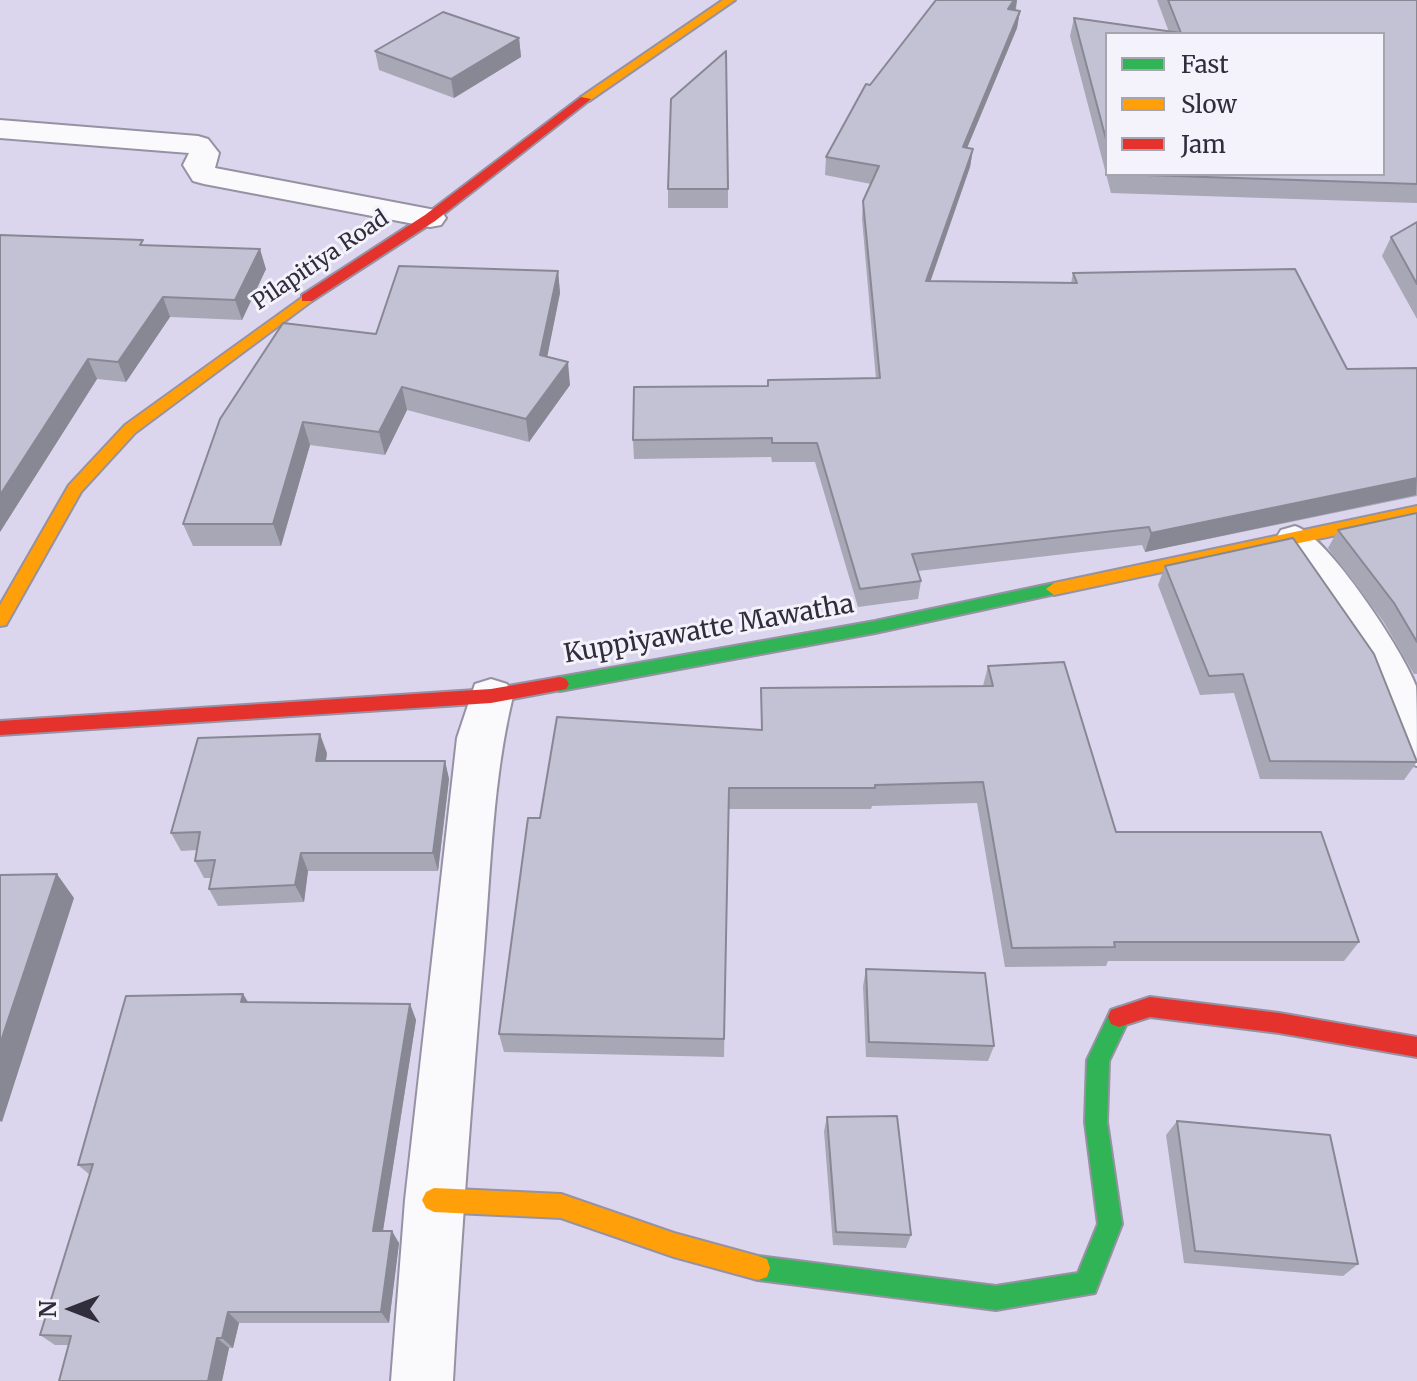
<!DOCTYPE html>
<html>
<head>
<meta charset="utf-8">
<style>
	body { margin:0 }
	#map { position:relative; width:1417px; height:1381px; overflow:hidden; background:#dbd6ed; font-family:Merriweather,serif }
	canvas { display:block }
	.legend { position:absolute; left:1105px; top:32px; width:280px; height:144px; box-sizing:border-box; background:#f4f3fb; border:2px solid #a6a4af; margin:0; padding:10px 14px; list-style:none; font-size:24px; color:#312d3d }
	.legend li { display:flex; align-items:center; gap:16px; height:40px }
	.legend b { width:40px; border:2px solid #a6a4af }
	.north { position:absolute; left:32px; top:1269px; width:80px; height:80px; -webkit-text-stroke:6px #f4f3fb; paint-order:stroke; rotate:270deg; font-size:22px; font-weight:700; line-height:32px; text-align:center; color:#312d3d }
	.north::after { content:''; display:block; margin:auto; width:28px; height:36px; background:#312d3d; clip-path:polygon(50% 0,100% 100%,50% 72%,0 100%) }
</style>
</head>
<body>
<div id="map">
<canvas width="1417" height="1381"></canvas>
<ul class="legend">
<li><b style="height:10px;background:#30b455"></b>Fast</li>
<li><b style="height:10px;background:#ff9f0a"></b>Slow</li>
<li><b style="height:10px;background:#e5322d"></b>Jam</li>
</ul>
<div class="north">N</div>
</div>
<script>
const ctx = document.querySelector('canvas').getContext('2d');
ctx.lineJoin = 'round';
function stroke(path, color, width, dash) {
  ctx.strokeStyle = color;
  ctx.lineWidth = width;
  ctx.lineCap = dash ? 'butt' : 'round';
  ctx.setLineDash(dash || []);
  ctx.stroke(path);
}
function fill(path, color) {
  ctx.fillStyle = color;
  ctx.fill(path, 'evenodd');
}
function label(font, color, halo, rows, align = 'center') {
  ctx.font = font + ' Merriweather,serif';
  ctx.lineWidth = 6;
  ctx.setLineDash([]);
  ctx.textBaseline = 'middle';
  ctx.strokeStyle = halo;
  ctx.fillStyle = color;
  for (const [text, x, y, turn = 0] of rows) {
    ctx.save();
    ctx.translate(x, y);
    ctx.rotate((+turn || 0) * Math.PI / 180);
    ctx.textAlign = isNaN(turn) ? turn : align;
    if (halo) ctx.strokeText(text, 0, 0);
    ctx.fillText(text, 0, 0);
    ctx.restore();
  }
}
const street = new Path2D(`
	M0,120L198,136L208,139L219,153L215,168L430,209L441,211L446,218L441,225L430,227L204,184L193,181L183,165L189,153L0,138Z
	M1295,526C1327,535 1404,652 1416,686C1417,704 1417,745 1417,766L1401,761L1365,672L1334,622L1275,540L1281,530Z
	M491,679L507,684L513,696C493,778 491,865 484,950C472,1093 461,1237 453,1381H391L405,1200L457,738L475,684Z`);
const fast = new Path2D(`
	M1054,583L1062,589L1060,593L875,633L560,691L554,689L551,684L554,679L560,677L875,621Z
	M1119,1007L1127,1010L1130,1017L1109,1061L1107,1122L1122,1224L1095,1293L996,1310L758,1280L749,1277L746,1268L749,1259L758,1256L996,1286L1078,1273L1098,1224L1085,1122L1087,1060L1111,1010Z`);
const slow = new Path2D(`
	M723,0H735L589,101H581V97Z
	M307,294L314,298L312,301L135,433L81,492L6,625L0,626V605L69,485L125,425Z
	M1417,506V518L1054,595L1046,589L1054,583Z
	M434,1188L561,1194L674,1233L758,1256L767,1259L770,1268L767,1277L758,1280L674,1257L561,1218L434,1212L426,1208L422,1200L426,1192Z`);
const jam = new Path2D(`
	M581,97L591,99L435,221L312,301H302V295L425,215Z
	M560,677L566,679L569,684L566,689L491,703L0,735V721L491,689Z
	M1150,997L1279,1013L1417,1037V1057L1279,1033L1150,1017L1119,1027L1111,1024L1108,1017L1111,1010Z`);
stroke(street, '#9692a3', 4);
stroke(fast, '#9692a3', 4);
stroke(slow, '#9692a3', 4);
stroke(jam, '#9692a3', 4);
fill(street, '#faf9fc');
fill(fast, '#30b455');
fill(slow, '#ff9f0a');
fill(jam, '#e5322d');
fill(new Path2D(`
	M936,0H1017L1016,10L1020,11L1017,28L967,148L973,149L970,167L930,281L1071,283L1073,273L1347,369L1417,368V496L1145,552L1142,545L918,571L921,581L918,599L858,607L815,462H772L771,457L634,459L633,440L767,386L768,380L876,379L862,219L863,201L871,184L825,175L826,157L870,85Z
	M1157,0H1417V203L1111,193L1070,36L1074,18L1169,32ZM1107,34L1383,174H1107Z
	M519,38L521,57L454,98L379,70L375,51Z
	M668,189H728V208H668Z
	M1417,222V319L1382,256L1391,237Z
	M0,235L145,245L266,269L242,320L170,317L126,382L97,379L0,532Z
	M558,271L560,293L547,356L570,385L529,442L407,410L385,455L310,445L281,546H193L183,524L376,334Z
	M1417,513V674H1414L1383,621L1328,548L1338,530Z
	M1165,566L1417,762L1404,780L1260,779L1234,693L1200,695L1158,585Z
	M988,666L1116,832L1359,942L1344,961H1108L1106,966L1005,967L977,803L872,806L871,809H729L724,1057L504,1052L499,1034L540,818L761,730V688L983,686Z
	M327,753L326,761H445L449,779L438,871H308L304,902L218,906L209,889L211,878H204L195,861L197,850L181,851L171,833Z
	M866,969L994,1046L988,1061L866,1057L863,986Z
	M243,994L248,1002L410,1004L416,1020L383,1231L399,1243L389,1323H239L233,1348H229L222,1381H59L69,1345H55L40,1335L90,1175L78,1165Z
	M827,1117L911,1235L906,1248L833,1245L824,1131Z
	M1177,1121L1358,1264L1343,1276L1184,1263L1166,1135Z`), '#a7a7b6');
fill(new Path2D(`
	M1014,0H1017L1015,11L1008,9Z
	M1020,11L1017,28L960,165L963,147Z
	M519,38L521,57L454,98L451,79Z
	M973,149L970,167L924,300L926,281Z
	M260,249L266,269L242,320L235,300Z
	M558,271L560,293L543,378L540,355Z
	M163,297L170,317L126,382L118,362Z
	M88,359L97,379L0,532V495Z
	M568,362L570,385L529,442L526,419Z
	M402,387L407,410L385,455L379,432Z
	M303,422L310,445L281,546L273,524Z
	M1417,478L1416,495L1145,552L1151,533Z
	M320,734L327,753L323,779L316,761Z
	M445,761L449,779L438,871L433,853Z
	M301,853L308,871L304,902L295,885Z
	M57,874L74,898L2,1122L0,1121V1044Z
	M243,994L252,1009L241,1002Z
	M410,1004L416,1020L381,1243L373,1231Z
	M392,1231L399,1243L389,1323L381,1312Z
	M228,1312L239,1323L233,1348L222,1338Z
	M217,1338L229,1348L222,1381H208Z`), '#888894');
const building = new Path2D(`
	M936,0H1014L1008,9L1020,11L963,147L973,149L926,281L1077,283L1073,273L1295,269L1347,369L1417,368V478L1151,533L1149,527L912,554L921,581L860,589L817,443H772V438L633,440L634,387L768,386V380L880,378L863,201L879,166L826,157L866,84L870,85Z
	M1168,0H1417V184L1116,174H1383V34H1107V143L1074,18L1181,33Z
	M443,12L519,38L451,79L375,51Z
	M726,51L728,189H668L671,99Z
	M1417,222V284L1391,237Z
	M0,235L143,240L140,245L260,249L235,300L163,297L118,362L88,359L0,495Z
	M399,266L558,271L540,355L568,362L526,419L402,387L379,432L303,422L273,524H183L220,419L283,323L376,334Z
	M1417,513V642L1394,603L1338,530Z
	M1293,538L1374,654L1417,762L1270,761L1243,674L1209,676L1165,566Z
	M1064,662L1116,832H1321L1359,942H1114L1115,947L1012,948L983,782L875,785V788H729L724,1039L499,1034L528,818H540L557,717L762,730L761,688L993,686L988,666Z
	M320,734L316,761H445L433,853H301L295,885L209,889L215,860L195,861L200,832L171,833L198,738Z
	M57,874L0,1044V875Z
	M866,969L985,973L994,1046L869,1042Z
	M243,994L241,1002L410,1004L373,1231H392L381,1312H228L222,1338H217L208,1381H59L71,1336L40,1335L93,1164L78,1165L126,996Z
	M897,1116L911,1235L836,1232L827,1117Z
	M1177,1121L1330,1135L1358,1264L1195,1251Z`);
fill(building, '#c2c2d4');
stroke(building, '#888894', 2);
label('22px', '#312d3d', '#f4f3fb', [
	["Pilapitiya Road",321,261,-34]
]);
label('26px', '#312d3d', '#f4f3fb', [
	["Kuppiyawatte Mawatha",709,630,-10]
]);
</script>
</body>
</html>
